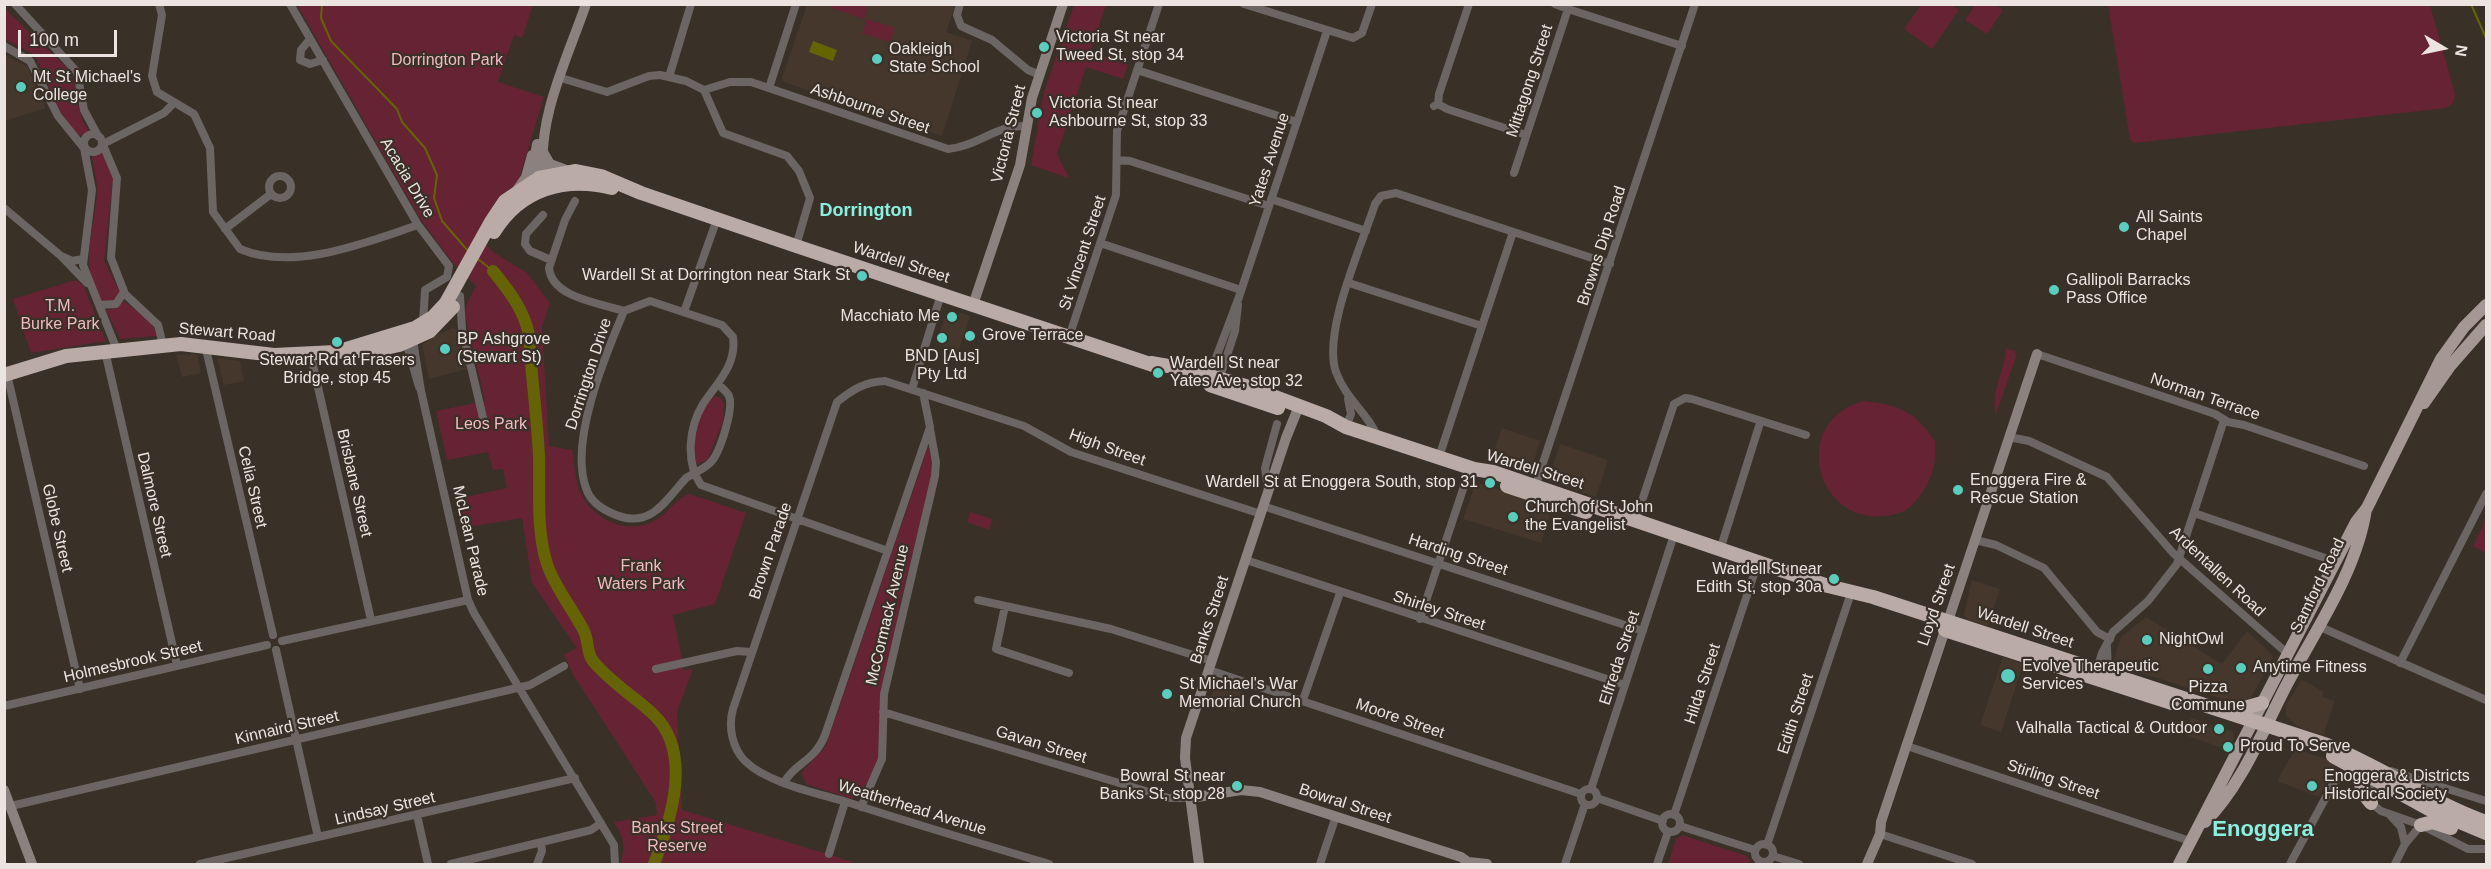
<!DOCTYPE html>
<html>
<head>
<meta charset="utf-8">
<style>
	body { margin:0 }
	#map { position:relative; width:2491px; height:869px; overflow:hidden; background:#393028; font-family:Helvetica,sans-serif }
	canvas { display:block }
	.frame { position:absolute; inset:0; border:6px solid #ebe4e0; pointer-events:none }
	.north { position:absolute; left:2413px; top:18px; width:60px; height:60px; -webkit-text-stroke:4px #393028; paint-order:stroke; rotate:99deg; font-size:16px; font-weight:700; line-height:24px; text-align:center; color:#ebe4e0 }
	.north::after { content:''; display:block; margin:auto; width:21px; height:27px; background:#ebe4e0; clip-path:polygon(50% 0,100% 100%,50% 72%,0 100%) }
	.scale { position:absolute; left:18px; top:30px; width:99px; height:27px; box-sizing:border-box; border:3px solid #ebe4e0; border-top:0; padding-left:8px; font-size:18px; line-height:21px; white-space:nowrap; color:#ebe4e0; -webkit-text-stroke:4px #393028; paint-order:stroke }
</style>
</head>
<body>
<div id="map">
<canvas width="2491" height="869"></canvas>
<div class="frame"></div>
<div class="north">N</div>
<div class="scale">100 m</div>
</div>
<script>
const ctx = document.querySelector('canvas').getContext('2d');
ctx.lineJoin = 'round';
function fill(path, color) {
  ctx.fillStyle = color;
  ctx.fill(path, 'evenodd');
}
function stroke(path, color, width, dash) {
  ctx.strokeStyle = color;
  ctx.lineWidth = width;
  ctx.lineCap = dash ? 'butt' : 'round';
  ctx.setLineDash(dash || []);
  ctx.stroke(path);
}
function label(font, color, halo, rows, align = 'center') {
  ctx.font = font + ' Helvetica,sans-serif';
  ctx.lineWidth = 4.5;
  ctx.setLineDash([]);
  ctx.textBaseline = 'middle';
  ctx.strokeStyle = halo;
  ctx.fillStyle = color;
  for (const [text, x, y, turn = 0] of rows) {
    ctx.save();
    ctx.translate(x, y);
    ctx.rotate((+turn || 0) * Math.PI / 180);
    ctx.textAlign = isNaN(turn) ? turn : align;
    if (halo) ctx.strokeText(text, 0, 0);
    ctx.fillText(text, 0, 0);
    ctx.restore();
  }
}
fill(new Path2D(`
	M807,5H955L946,32L972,41L942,136L784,82L782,78Z
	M4,55L27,66L46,108L5,121Z
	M951,310L970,316L958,352L936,344L946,313Z
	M453,328L457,330L467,369L429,379L422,345L438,334Z
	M197,354L201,373L182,377L176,355Z
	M217,358L240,361L244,381L224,385Z
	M1502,428L1540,441L1531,469L1526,473L1490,462Z
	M1560,444L1608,460L1596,497L1548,481Z
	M1478,483L1552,508L1541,543L1463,519L1475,485Z
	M1972,580L2000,589L1988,626L1968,620L1964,615Z
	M2146,617L2222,664L2247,631L2273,656L2251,698L2242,702L2229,701L2116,665L2114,659L2121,637Z
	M2003,657L2023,664L2001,732L1980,725Z
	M2302,680L2324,692L2322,697L2335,701L2323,736L2296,726L2286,715V705Z
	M1219,683L1242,691L1235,712L1209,704L1215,685Z
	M2191,718L2233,732L2234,739L2228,750L2185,735Z
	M2295,749L2337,762L2319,797L2277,781Z`), '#46372c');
fill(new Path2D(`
	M1976,4L1996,5L2003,10L1987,34L1965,20Z
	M297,5H533L522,38L514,35L498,82L544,97L518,182L498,200L477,235L493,252L527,273L550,303L542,327L549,446L572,450C575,464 575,484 582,496C597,522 631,536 657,519C670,512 675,498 690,494L746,513L715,604L673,615L684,670L693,669L677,712L682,810L860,864H620C626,846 624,838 614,822L657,815L656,803L574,676L564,655L577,648L532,583L522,518L463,528L456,499L507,488L503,469L493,470L488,452L447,460L436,411L485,401L465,315L467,303L476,286L453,263L421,220Z
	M833,5V4L868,5L864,19L832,8Z
	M1074,5H1106L1090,52L1128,65L1123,79L1086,67L1057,154L1069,178L1031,165L1044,92Z
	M1921,5H1951L1959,10L1932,49L1904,29Z
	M2108,5H2430L2455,94L2453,103L2446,108L2134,143L2130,139Z
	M4,8L68,69C79,89 75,111 88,130L84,135L76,136L57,106L35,55L5,39Z
	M867,19L895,28L890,42L862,33Z
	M97,152L104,155L113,178L104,261L120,292L117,301L104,303C77,269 94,231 97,193C98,180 93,168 92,155Z
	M76,280L84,287L106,341L31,353L13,299Z
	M124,301L151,322L157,336L120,339L106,310L117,308Z
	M2006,348L2015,351L2016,357L1996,414C1990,394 2005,369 2006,348Z
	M714,397H720L724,404L723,421L708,459L698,464L694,461C693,442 698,410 714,397Z
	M1864,401C1900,405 1914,411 1935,441C1937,463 1932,480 1919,497C1910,510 1901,514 1885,516C1815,524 1789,421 1864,401Z
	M928,447L932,459L931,483L900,603L877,767L868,782L852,799L806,784L801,773L826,746Z
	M970,512L992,519L989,530L967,522Z
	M2486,519V553L2473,546Z
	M1682,835L1747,856L1751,864H1668L1676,839Z`), '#662333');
fill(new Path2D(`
	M813,41L837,50L833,61L809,52Z`), '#656404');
stroke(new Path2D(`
	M322,4L321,18L331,41L397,109L402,122L425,148L437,175L434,198L442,221L469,252
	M2471,4L2486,38
	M478,259L493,271`), '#656404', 2);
stroke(new Path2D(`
	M493,271C509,291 523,308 529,334C531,375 537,415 539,456C540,492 536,529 547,564C555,588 573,609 584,631C589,641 586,652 593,661C611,683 634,696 654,715C693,753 671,820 654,864`), '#656404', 12);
stroke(new Path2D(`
	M15,4L77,72L84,110L98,136
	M159,4L162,15L152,76L157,92L194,114L210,148L213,212L240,249C294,272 367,242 418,225
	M290,4L418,225L449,266L447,277L425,290L423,323
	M960,4L957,15L961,26L992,40L1028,70L1040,75
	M1244,4L1353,38L1362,33L1372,4
	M1555,4L1568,9
	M310,39L301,50L300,60L310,64L323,60
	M4,46L30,61L58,116L83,147
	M1137,70L1297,122
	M669,77L691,4
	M561,78L607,92L649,76L660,75L686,81L704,90L723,133L787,156L799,171L810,198L796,246
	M769,88L796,4
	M704,90L730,82H751L948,149C976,147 998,124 1026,126
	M1438,104L1447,109L1526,135
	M1434,106L1438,104L1439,94L1469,4
	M84 143a9 9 0 1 1 18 0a9 9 0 1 1-18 0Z
	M103,144L164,113L174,103
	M103,145L117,178L111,258L125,294L158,325L163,345
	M84,148L92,190L83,265L117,350
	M1117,160L1130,161L1269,206
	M1514,173L1568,9L1682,46
	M269 187a11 11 0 1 1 22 0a11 11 0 1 1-22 0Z
	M1271,199L1366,231
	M575,201L565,220L549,268C552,298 600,303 624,311
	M4,208L61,256L72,261L83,259
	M543,215L526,234L525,244L530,251L551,260
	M225,229L271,194
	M1100,243L1241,290
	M62,257L87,283
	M1349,283L1482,326
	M460,296L462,329L485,426
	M99,305L116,304L124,292
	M684,312L717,219
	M1069,337L1116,195L1117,131L1159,4
	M413,340L421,391L468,600L474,613L614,845L615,864
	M406,342L419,387
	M205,345L273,635
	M105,351L177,665
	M310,352L371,620
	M2037,354L2215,414L2228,422L2244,425L2364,466
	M7,374L80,689
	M1208,379L1239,297L1327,31
	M1219,380L1235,331L1238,305
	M719,385C722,388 727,392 729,396C734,408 720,454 710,463C704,469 694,473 686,478C666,500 651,529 616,515C603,510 590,501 586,488C569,441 605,356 624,311L650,301L722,325L733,337C737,365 717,383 703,404C689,427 685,462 701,485L888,551
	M912,389L941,294
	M1346,427L1351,414L1348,399
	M2009,437L2029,441L2107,477L2173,553L2288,654
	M1378,438C1369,414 1346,400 1336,372C1322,332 1362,245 1375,204L1381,196L1396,193L1610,264
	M1439,457L1513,232
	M1535,487L1695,4
	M1268,490L1265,468L1277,424
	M1263,506L1643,631
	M2194,513L2337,562
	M1635,522L1674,404L1685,398L1692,399L1806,435
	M1975,540L1996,545L2044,568L2097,632L2110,639
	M1720,550L1760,423
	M1246,560L1625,685
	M978,600L1111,629L1212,661
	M1005,606L996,649L1069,673
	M1420,619L1470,468
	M2318,626L2486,700
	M282,641L468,600
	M2107,647L2108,673
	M276,650L318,837
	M2400,663L2486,494
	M656,669L737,651L751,652
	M1209,670L1581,794
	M2096,672L2102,653L2113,632L2148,601L2177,564L2224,420
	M1303,700L1340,593
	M4,706L267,645
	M883,712L1169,798H1191
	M1907,746L2190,841
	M2391,771L2486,801
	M2379,777L2372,789L2371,803L2381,811L2421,825L2468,849H2486
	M785,781C795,763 815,761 825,735L930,427L923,393
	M1581 797a8 8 0 1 1 16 0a8 8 0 1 1-16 0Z
	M1591,789L1674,535
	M1597,798L1663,821
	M11,806L530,685L564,666
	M861,807L882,759L884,694L935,476L936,462L930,429
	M1662 823a9 9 0 1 1 18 0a9 9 0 1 1-18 0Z
	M417,815L428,864
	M1674,815L1758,562
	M2390,815L2401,827L2405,844
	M1680,826L1755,850
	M1880,834L1972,864
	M1755 853a9 9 0 1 1 18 0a9 9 0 1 1-18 0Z
	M1767,845L1851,593
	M829,854L845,802
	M1773,856L1799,864
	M200,864L575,778
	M451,864L591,830L601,823
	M537,864L542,851L541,843
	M1049,864C982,844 914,824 847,802C817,793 767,783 745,761C732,748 728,726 733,709L837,402C852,390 864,382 885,381L1024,426L1071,452L1261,514
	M1320,864L1336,816
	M1565,864L1585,804
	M1657,864L1668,832
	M2290,864L2334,782
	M2395,864L2405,844L2421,825`), '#6b6563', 8);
stroke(new Path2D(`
	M537,144L534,162L539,178
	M543,152L550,164L569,171
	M544,176C536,120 568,57 586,4
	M517,190L526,177L532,155
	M973,305L1020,165L1032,98L1063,4
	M4,790L32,864
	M1191,798L1241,790L1260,792L1461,857L1468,862L1487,864
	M1199,864L1185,758L1186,738L1286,438L1299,406
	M1867,864L1880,834L1881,822L2037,354`), '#8b817f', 10);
stroke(new Path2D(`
	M2424,403L2450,366L2486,325
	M2205,822C2242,785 2263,730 2287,684C2316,629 2357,571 2366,509
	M2179,864L2356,522L2367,508L2441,359L2464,327L2486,305`), '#a49794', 12);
stroke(new Path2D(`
	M494,232C520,189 565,176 612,188
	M343,350L415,328L433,317L446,303L491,222L505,201L539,178L576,171L601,176L641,193L796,246L1159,367
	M1151,363L1180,368L1246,386L1326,416L1346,427L1474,469L1493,472L1828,586L1873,597L2327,745C2382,767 2430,802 2486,822
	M4,375L66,356L181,344L274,355L377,350L399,345L430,331L453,307
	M1210,385L1278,408
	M1507,486L1586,512
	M1945,630L2172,703
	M2230,712L2262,703
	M2333,756L2429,809L2486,833
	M2358,769L2363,793L2371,803
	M2421,825L2433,822L2451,828`), '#baaba7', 14);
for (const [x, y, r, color] of [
	[1044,47,6,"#59cebe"],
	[877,59,6,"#59cebe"],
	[21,87,6,"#59cebe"],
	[1037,113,6,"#59cebe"],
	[2124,227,6,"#59cebe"],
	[862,276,6,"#59cebe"],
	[2054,290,6,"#59cebe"],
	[952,317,6,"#59cebe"],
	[970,336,6,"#59cebe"],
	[942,338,6,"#59cebe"],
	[337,342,6,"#59cebe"],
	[445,349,6,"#59cebe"],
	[1158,373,6,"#59cebe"],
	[1490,483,6,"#59cebe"],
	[1958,490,6,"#59cebe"],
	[1513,517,6,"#59cebe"],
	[1834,579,6,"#59cebe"],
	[2147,640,6,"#59cebe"],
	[2241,668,6,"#59cebe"],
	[2208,669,6,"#59cebe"],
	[2008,676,8,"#59cebe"],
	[1167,694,6,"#59cebe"],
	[2219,729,6,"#59cebe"],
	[2228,747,6,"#59cebe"],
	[1237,786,6,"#59cebe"],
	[2312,786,6,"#59cebe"]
]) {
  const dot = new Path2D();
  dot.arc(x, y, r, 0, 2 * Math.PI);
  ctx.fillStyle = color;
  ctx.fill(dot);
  stroke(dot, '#393028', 2);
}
label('16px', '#ebe4e0', '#393028', [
	["Victoria St near",1056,38],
	["Tweed St, stop 34",1056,56],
	["Oakleigh",889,50],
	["State School",889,68],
	["Mt St Michael's",33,78],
	["College",33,96],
	["Victoria St near",1049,104],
	["Ashbourne St, stop 33",1049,122],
	["All Saints",2136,218],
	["Chapel",2136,236],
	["Wardell St at Dorrington near Stark St",850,276,"right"],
	["Gallipoli Barracks",2066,281],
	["Pass Office",2066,299],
	["Macchiato Me",940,317,"right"],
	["Grove Terrace",982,336],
	["BP Ashgrove",457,340],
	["(Stewart St)",457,358],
	["BND [Aus]",942,357,"center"],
	["Pty Ltd",942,375,"center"],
	["Stewart Rd at Frasers",337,361,"center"],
	["Bridge, stop 45",337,379,"center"],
	["Wardell St near",1170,364],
	["Yates Ave, stop 32",1170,382],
	["Enoggera Fire &",1970,481],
	["Rescue Station",1970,499],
	["Wardell St at Enoggera South, stop 31",1478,483,"right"],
	["Church of St John",1525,508],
	["the Evangelist",1525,526],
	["Wardell St near",1822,570,"right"],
	["Edith St, stop 30a",1822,588,"right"],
	["NightOwl",2159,640],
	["Evolve Therapeutic",2022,667],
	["Services",2022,685],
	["Anytime Fitness",2253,668],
	["St Michael's War",1179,685],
	["Memorial Church",1179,703],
	["Pizza",2208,688,"center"],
	["Commune",2208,706,"center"],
	["Valhalla Tactical & Outdoor",2207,729,"right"],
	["Proud To Serve",2240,747],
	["Bowral St near",1225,777,"right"],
	["Banks St, stop 28",1225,795,"right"],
	["Enoggera & Districts",2324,777],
	["Historical Society",2324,795]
], 'left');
label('16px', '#f0bac1', '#393028', [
	["Dorrington Park",447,61],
	["T.M.",60,307],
	["Burke Park",60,325],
	["Leos Park",491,425],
	["Frank",641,567],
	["Waters Park",641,585],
	["Banks Street",677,829],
	["Reserve",677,847]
]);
label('16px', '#ebe4e0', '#393028', [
	["Mittagong Street",1530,81,-72],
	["Ashbourne Street",870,109,19],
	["Victoria Street",1009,134,-76],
	["Yates Avenue",1270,160,-72],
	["Acacia Drive",407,178,59],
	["Browns Dip Road",1602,246,-72],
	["St Vincent Street",1083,253,-72],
	["Wardell Street",901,263,18],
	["Stewart Road",227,333,5],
	["Dorrington Drive",589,374,-72],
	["Norman Terrace",2205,397,19],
	["High Street",1107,448,20],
	["Wardell Street",1535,470,17],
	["Brisbane Street",354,483,77],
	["Celia Street",252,487,77],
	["Dalmore Street",154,505,77],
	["Globe Street",57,528,77],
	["McLean Parade",470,541,77],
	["Brown Parade",771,551,-71],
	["Harding Street",1458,555,18],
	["Ardentallen Road",2217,572,43],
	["Samford Road",2318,586,-64],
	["Lloyd Street",1937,605,-71],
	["Shirley Street",1439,611,18],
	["McCormack Avenue",888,615,-77],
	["Banks Street",1210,620,-72],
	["Wardell Street",2025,628,18],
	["Elfreda Street",1620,658,-72],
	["Holmesbrook Street",133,662,-13],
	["Hilda Street",1703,684,-72],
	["Edith Street",1796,714,-72],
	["Moore Street",1400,719,19],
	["Kinnaird Street",287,728,-13],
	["Gavan Street",1041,745,17],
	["Stirling Street",2053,780,18],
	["Bowral Street",1345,804,18],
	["Weatherhead Avenue",912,808,17],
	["Lindsay Street",385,809,-13]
]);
label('bold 18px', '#89f0e0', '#393028', [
	["Dorrington",866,211]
]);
label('bold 22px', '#89f0e0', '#393028', [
	["Enoggera",2263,830]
]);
</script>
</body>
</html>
